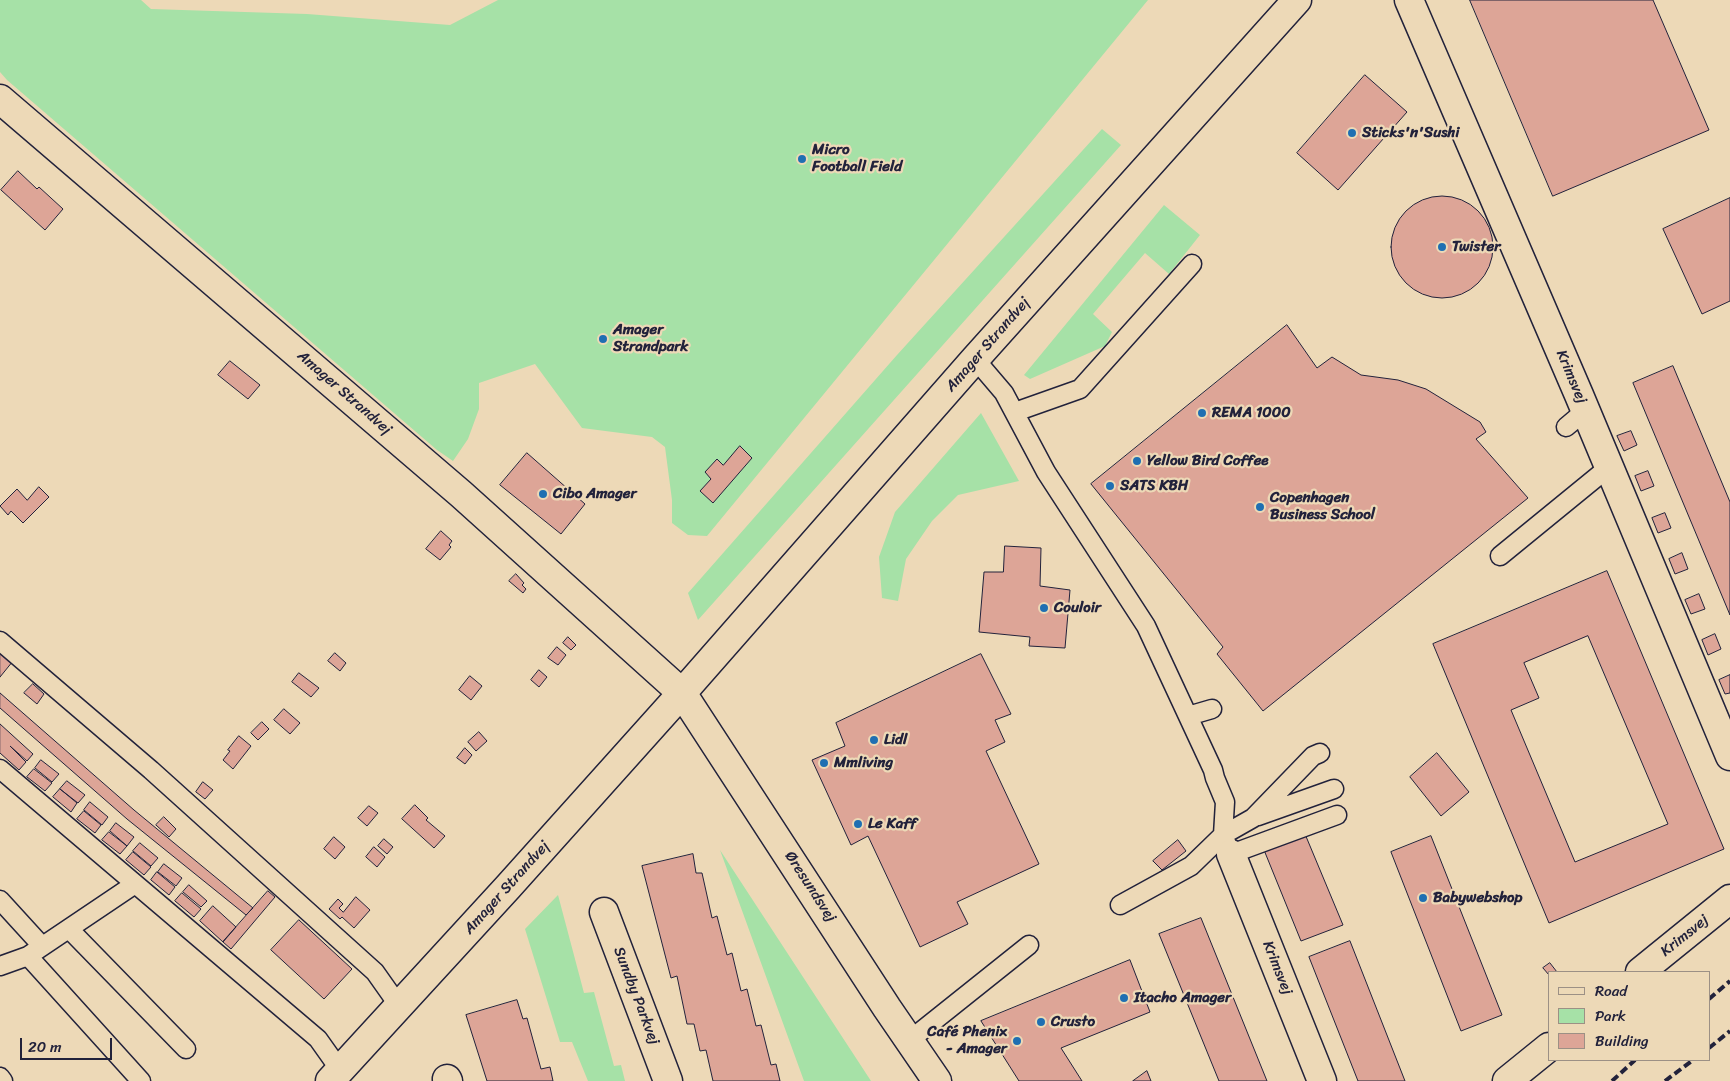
<!DOCTYPE html>
<html>
<head>
<meta charset="utf-8">
<style>
	body { margin:0 }
	#map { position:relative; width:1730px; height:1081px; overflow:hidden; background:#edd9b7; font-family:Sriracha,sans-serif }
	canvas { display:block }
	.legend { position:absolute; left:1548px; top:971px; width:162px; height:90px; box-sizing:border-box; background:#edd9b7; border:1px solid #9c9085; margin:0; padding:6px 9px; list-style:none; font-size:15px; color:#22223b }
	.legend li { display:flex; align-items:center; gap:10px; height:25px }
	.legend b { width:25px; border:1px solid #9c9085 }
	.scale { position:absolute; left:20px; top:1038px; width:92px; height:22px; box-sizing:border-box; border:2px solid #22223b; border-top:0; padding-left:6px; font-size:15px; line-height:18px; white-space:nowrap; color:#22223b; -webkit-text-stroke:4px #edd9b7; paint-order:stroke }
</style>
</head>
<body>
<div id="map">
<canvas width="1730" height="1081"></canvas>
<ul class="legend">
<li><b style="height:6px;background:#edd9b7"></b>Road</li>
<li><b style="height:14px;background:#a6e1a7"></b>Park</li>
<li><b style="height:14px;background:#dda597"></b>Building</li>
</ul>
<div class="scale">20 m</div>
</div>
<script>
const ctx = document.querySelector('canvas').getContext('2d');
ctx.lineJoin = 'round';
function fill(path, color) {
  ctx.fillStyle = color;
  ctx.fill(path, 'evenodd');
}
function stroke(path, color, width, dash) {
  ctx.strokeStyle = color;
  ctx.lineWidth = width;
  ctx.lineCap = dash ? 'butt' : 'round';
  ctx.setLineDash(dash || []);
  ctx.stroke(path);
}
function label(font, color, halo, rows, align = 'center') {
  ctx.font = font + ' Sriracha,sans-serif';
  ctx.lineWidth = 4.5;
  ctx.setLineDash([]);
  ctx.textBaseline = 'middle';
  ctx.strokeStyle = halo;
  ctx.fillStyle = color;
  for (const [text, x, y, turn = 0] of rows) {
    ctx.save();
    ctx.translate(x, y);
    ctx.rotate((+turn || 0) * Math.PI / 180);
    ctx.textAlign = isNaN(turn) ? turn : align;
    if (halo) ctx.strokeText(text, 0, 0);
    ctx.fillText(text, 0, 0);
    ctx.restore();
  }
}
fill(new Path2D(`
	M0,0H141L151,9L307,14L450,25L498,0H1148L707,536L688,535L672,523V500L665,447L652,437L582,428L535,364L479,383V409L468,439L453,461L437,450L7,80L0,72Z
	M1102,129L1121,145L698,620L688,593L897,355Z
	M1164,205L1200,235L1169,274L1145,253L1093,314L1112,332L1105,346L1030,379L1024,375Z
	M981,413L1019,481L958,495L932,521L906,559L898,601L882,598L879,557L895,512Z
	M720,850L871,1081H804Z
	M558,895L584,993L594,992L614,1066L621,1065L625,1081H588L572,1042H560L525,929Z`), '#a6e1a7');
const building = new Path2D(`
	M1470,0H1653L1709,130L1553,196Z
	M1365,75L1407,112L1338,190L1297,153Z
	M18,171L37,189L39,187L63,209L45,230L1,190Z
	M1391 247a51 51 0 1 1 102 0a51 51 0 1 1-102 0Z
	M1730,198V301L1702,314L1663,229Z
	M1287,325L1317,368L1332,357L1361,375L1398,380L1426,389L1480,422L1486,432L1476,439L1528,498L1263,711L1217,654L1223,647L1091,484Z
	M230,361L260,385L248,399L218,375Z
	M1673,366L1730,502V615L1633,383Z
	M1631,431L1637,445L1624,451L1617,436Z
	M740,446L752,458L713,503L700,491L711,479L705,472L717,459L723,465Z
	M527,453L585,504L561,534L500,485Z
	M1648,471L1654,486L1641,491L1635,476Z
	M39,487L49,497L23,523L11,511L8,515L0,506L17,489L27,500Z
	M1665,513L1671,528L1658,533L1652,518Z
	M441,531L452,541L449,545L451,547L440,560L426,549Z
	M1005,546L1041,548L1040,586L1070,590L1065,648L1029,646L1030,637L979,632L984,572H1003Z
	M1682,553L1688,569L1675,574L1669,559Z
	M1607,571L1724,849L1549,923L1433,644ZM1588,636L1668,824L1575,862L1511,710L1539,698L1524,663Z
	M516,574L524,583L522,585L526,589L523,593L509,581Z
	M1699,594L1705,609L1691,614L1685,600Z
	M1715,634L1721,649L1708,655L1702,640Z
	M568,637L576,645L571,650L563,643Z
	M557,647L566,655L558,665L548,658Z
	M0,650L13,661L0,677Z
	M335,653L346,663L340,671L328,661Z
	M981,654L1011,714L995,720L1005,742L986,751L1039,864L957,902L968,924L920,947L868,836L851,845L812,760L845,746L836,723Z
	M539,670L547,677L539,687L531,680Z
	M299,673L319,688L311,697L292,682Z
	M1730,675V693L1725,694L1719,680Z
	M470,676L482,686L471,700L459,690Z
	M33,684L44,694L37,704L24,693Z
	M0,693L134,810L253,908L246,915L127,819L0,708Z
	M284,709L300,723L290,734L274,720Z
	M262,722L269,729L258,740L251,733Z
	M0,724L33,754L27,761L10,746L26,762L19,770L0,753Z
	M479,732L487,741L476,751L468,742Z
	M239,736L251,746L233,769L223,760L230,751L228,750Z
	M465,748L472,755L465,764L457,758Z
	M1437,753L1469,792L1441,816L1410,777Z
	M41,760L59,774L52,782L35,768Z
	M34,769L52,783L45,791L27,777Z
	M67,781L85,795L78,803L60,789Z
	M203,782L213,790L205,799L196,792Z
	M60,789L77,803L71,812L53,797Z
	M90,802L108,817L102,825L84,810Z
	M415,805L428,818L426,820L445,836L434,848L402,819Z
	M369,806L378,813L367,826L358,818Z
	M84,811L101,825L95,833L77,819Z
	M164,817L176,829L169,837L156,825Z
	M116,823L134,837L127,846L110,831Z
	M109,832L127,846L120,854L102,840Z
	M1305,834L1343,925L1301,941L1264,850Z
	M1431,836L1502,1015L1461,1031L1391,852Z
	M334,837L345,847L335,859L324,849Z
	M384,839L393,847L387,854L378,846Z
	M1178,840L1186,851L1162,870L1153,861Z
	M140,843L158,858L151,866L133,851Z
	M374,847L385,857L377,867L366,857Z
	M133,852L151,867L144,875L126,860Z
	M693,854L696,873H702L712,918L717,916L727,955L732,953L741,991L747,989L756,1026L761,1025L771,1065L776,1064L780,1081H713L706,1050L700,1051L694,1024H687L677,976L671,978L642,866Z
	M164,864L182,878L176,886L158,872Z
	M157,872L175,887L169,895L151,880Z
	M189,885L207,901L201,907L183,892Z
	M268,891L275,897L231,949L223,942Z
	M182,893L201,909L194,917L175,901Z
	M356,897L370,910L354,928L342,917L340,919L329,909L338,899L343,904L339,908L343,912Z
	M213,906L236,927L223,942L200,921Z
	M1201,918L1267,1081H1219L1159,934Z
	M299,920L352,969L324,999L271,950Z
	M1350,941L1405,1081H1358L1309,957Z
	M1130,960L1150,1012L1061,1048L1082,1081H1019L981,1021Z
	M1550,963L1557,972H1549V975L1543,968Z
	M517,1000L523,1019L527,1018L541,1069L550,1067L553,1081H487L466,1015Z
	M1147,1071L1151,1081H1133Z`);
fill(building, '#dda597');
stroke(building, '#22223b', 1);
const service = new Path2D(`
	M975,359L1004,393L1046,472L1146,626L1213,770L1215,778L1225,802L1223,835L1231,854L1337,815
	M1015,412L1080,389L1192,264
	M1566,427L1585,411
	M1500,556L1609,467
	M0,641L151,770L375,972L399,1006
	M1188,716L1212,709
	M0,769L318,1039L340,1070
	M1258,816L1334,789
	M0,900L42,946
	M1120,905L1191,866L1223,835L1253,818L1313,756L1320,753
	M69,929L186,1049
	M28,956L141,1081
	M0,966L28,956L135,884
	M910,1040L1029,945
	M0,1077L3,1081`);
const minor = new Path2D(`
	M1409,0L1579,395L1730,756
	M0,99L461,494L682,693
	M1231,854L1322,1081
	M604,912L668,1081
	M1640,972L1730,899
	M447,1079L448,1081
	M1507,1081L1549,1047`);
const tertiary = new Path2D(`
	M682,693L887,1008L937,1081
	M330,1081L508,887L682,693L975,359L1297,0`);
stroke(service, '#22223b', 21);
stroke(minor, '#22223b', 31);
stroke(tertiary, '#22223b', 31);
stroke(service, '#edd9b7', 18);
stroke(minor, '#edd9b7', 28);
stroke(tertiary, '#edd9b7', 28);
stroke(new Path2D(`
	M1709,999L1730,981
	M1709,1048L1730,1031
	M1612,1081L1635,1060
	M1665,1081L1693,1060`), '#22223b', 4, [8, 4]);
for (const [x, y, r, color] of [
	[1352,133,5,"#1f6fb2"],
	[802,159,5,"#1f6fb2"],
	[1442,247,5,"#1f6fb2"],
	[603,339,5,"#1f6fb2"],
	[1202,413,5,"#1f6fb2"],
	[1137,461,5,"#1f6fb2"],
	[1110,486,5,"#1f6fb2"],
	[543,494,5,"#1f6fb2"],
	[1260,507,5,"#1f6fb2"],
	[1044,608,5,"#1f6fb2"],
	[874,740,5,"#1f6fb2"],
	[824,763,5,"#1f6fb2"],
	[858,824,5,"#1f6fb2"],
	[1423,898,5,"#1f6fb2"],
	[1124,998,5,"#1f6fb2"],
	[1041,1022,5,"#1f6fb2"],
	[1017,1041,5,"#1f6fb2"]
]) {
  const dot = new Path2D();
  dot.arc(x, y, r, 0, 2 * Math.PI);
  ctx.fillStyle = color;
  ctx.fill(dot);
  stroke(dot, '#edd9b7', 2);
}
label('bold 15px', '#22223b', '#edd9b7', [
	["Sticks'n'Sushi",1362,133],
	["Micro",812,150],
	["Football Field",812,167],
	["Twister",1452,247],
	["Amager",613,330],
	["Strandpark",613,347],
	["REMA 1000",1212,413],
	["Yellow Bird Coffee",1147,461],
	["SATS KBH",1120,486],
	["Cibo Amager",553,494],
	["Copenhagen",1270,498],
	["Business School",1270,515],
	["Couloir",1054,608],
	["Lidl",884,740],
	["Mmliving",834,763],
	["Le Kaff",868,824],
	["Babywebshop",1433,898],
	["Itacho Amager",1134,998],
	["Crusto",1051,1022],
	["Café Phenix",1007,1032,"right"],
	["- Amager",1007,1049,"right"]
], 'left');
label('15px', '#22223b', '#edd9b7', [
	["Amager Strandvej",988,345,-49],
	["Krimsvej",1571,377,67],
	["Amager Strandvej",344,393,41],
	["Øresundsvej",810,887,57],
	["Amager Strandvej",507,888,-48],
	["Krimsvej",1685,936,-39],
	["Krimsvej",1277,968,68],
	["Sundby Parkvej",636,996,69]
]);
</script>
</body>
</html>
